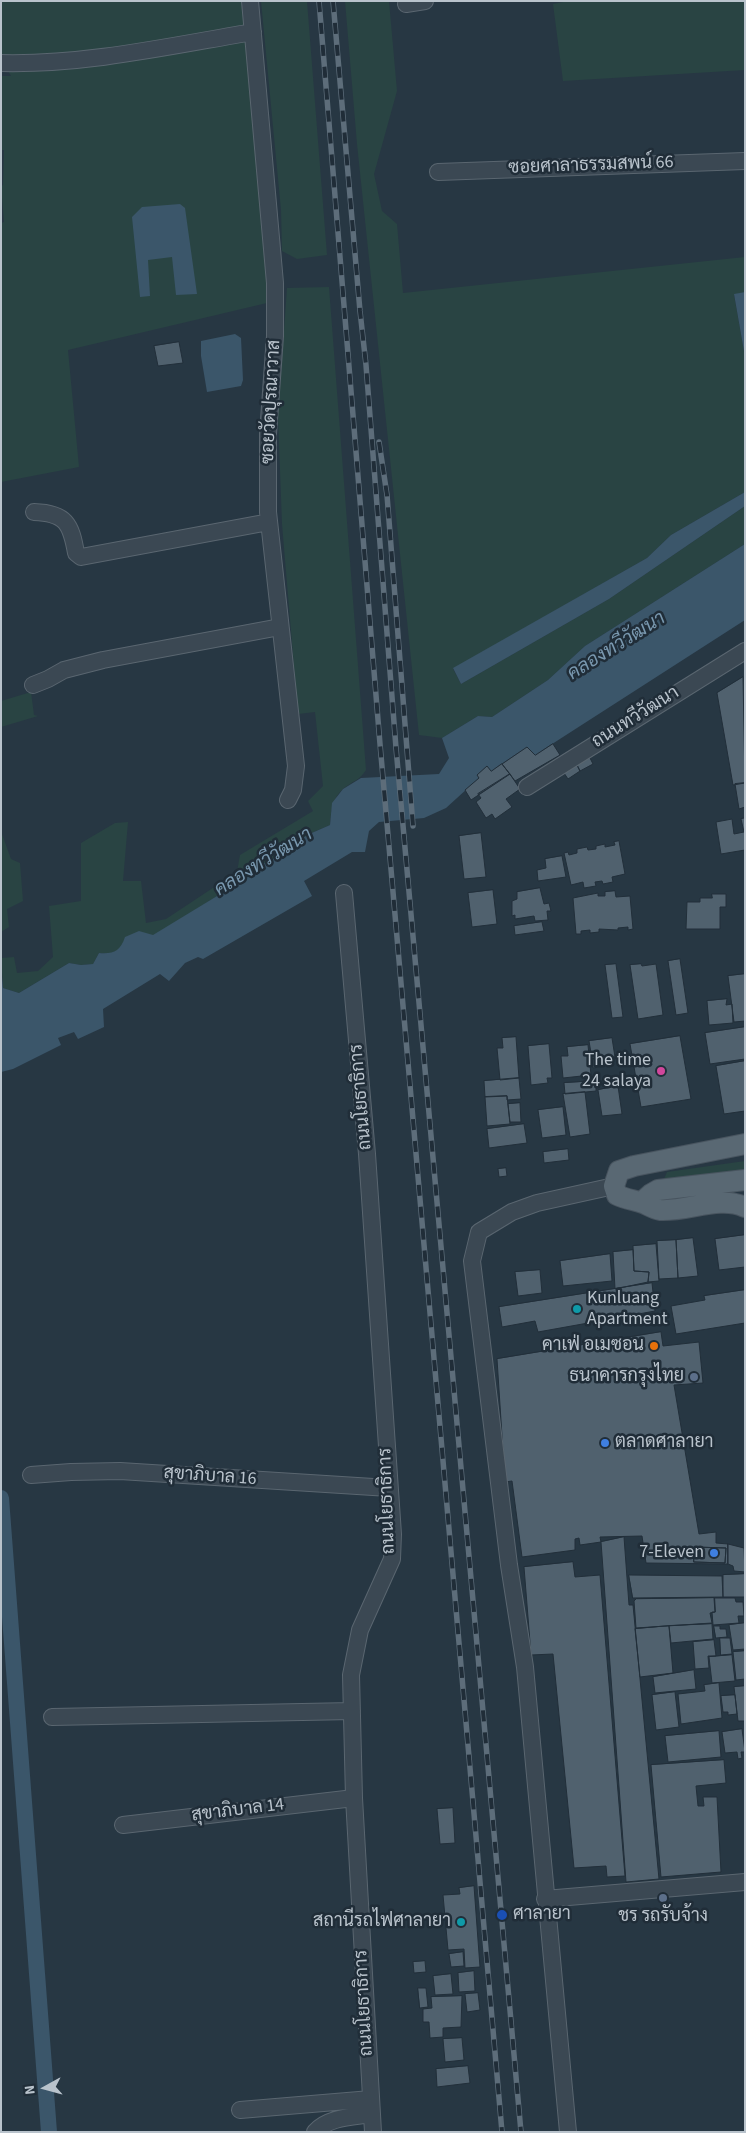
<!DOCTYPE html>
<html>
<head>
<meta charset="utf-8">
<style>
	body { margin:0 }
	#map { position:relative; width:746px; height:2133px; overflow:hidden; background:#273743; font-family:"Source Sans 3",sans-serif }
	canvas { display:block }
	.frame { position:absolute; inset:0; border:2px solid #b9c3cc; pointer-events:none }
	.north { position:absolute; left:20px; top:2063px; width:50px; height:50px; -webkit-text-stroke:4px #202d38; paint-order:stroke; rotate:263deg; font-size:14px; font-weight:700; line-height:20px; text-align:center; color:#b9c3cc }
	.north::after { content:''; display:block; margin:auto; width:18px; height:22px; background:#b9c3cc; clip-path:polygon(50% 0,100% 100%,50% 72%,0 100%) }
</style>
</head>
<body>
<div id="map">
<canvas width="746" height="2133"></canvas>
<div class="frame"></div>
<div class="north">N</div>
</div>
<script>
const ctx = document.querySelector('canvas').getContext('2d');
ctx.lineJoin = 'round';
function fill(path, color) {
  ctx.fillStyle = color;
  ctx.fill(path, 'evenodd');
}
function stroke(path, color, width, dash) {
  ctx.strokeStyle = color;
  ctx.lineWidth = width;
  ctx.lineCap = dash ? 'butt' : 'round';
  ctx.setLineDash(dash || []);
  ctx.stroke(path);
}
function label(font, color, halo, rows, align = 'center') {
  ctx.font = font + ' "Source Sans 3",Sarabun,sans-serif';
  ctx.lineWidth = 5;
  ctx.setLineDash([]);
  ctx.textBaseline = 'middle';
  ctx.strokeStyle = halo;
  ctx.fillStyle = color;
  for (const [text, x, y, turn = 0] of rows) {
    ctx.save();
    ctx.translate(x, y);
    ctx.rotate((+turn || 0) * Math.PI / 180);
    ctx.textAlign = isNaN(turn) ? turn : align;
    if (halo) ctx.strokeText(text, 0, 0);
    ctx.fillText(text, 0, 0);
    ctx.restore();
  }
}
fill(new Path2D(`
	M1,1H243L271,299L267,303L68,350L79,467L1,482V223L4,222L1,186L3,185L4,150H1V76H11L1,59Z
	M261,1H307L327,255L297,259L282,251L281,210Z
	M345,1H389L397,91L374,174L382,211L397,224L403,293L745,257V292L734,295L745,357V492L671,535L647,558L453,669L461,684L609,599L745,506V544L585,646L548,680L492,717L478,716L442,738L419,735L357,144Z
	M568,1H745V70L563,81L553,4Z
	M329,287L366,770C360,780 353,781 344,788C332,798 331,811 330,825L307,835L285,854L267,861L245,879L153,936L122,947L113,954L99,953L93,964L81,965L69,963L19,993L3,988L1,958L14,957L17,973L38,971L53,957L49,906L81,901V843L115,823L128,822L123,881H141L146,923L166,919L237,872L240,855L313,811L308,801L323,786L315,712L298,714L282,524L278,416L287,288Z
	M31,692L34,715L38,716L1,727V701Z
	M1,802L2,834L11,859L20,863L23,901L7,909L9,927L1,932Z
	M745,1161V1172L666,1182L664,1179L667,1172Z`), '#294443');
fill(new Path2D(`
	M180,204L185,208L197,294L176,295L172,257L148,260L150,296L140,297L132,217L142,207Z
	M745,292V357L734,294Z
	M235,334L241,338L243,380L241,386L207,392L201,356V341Z
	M745,492V506L609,599L461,684L453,668L647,558L671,535Z
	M745,544V620L535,755L527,747L491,771L487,766L477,775L479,778L446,808L424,818L379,822L369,831L365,852H352L304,881L312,896L203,959L198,957L185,963L169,981L160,974L103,1009L104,1027L78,1039L74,1032L58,1038L61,1045L13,1069L1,1072V965L3,988L19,993L69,963L81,965L93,964L99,953C113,954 120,952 125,937L139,931L153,935L245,879L267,861L285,854L307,835L330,825L332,803L343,789L361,778L439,774L449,758L442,738L478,716L492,717L548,680L585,646Z`), '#3b566a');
stroke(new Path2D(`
	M1,1498L49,2132`), '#3b566a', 16);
const building = new Path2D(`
	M179,342L183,363L158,366L154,346Z
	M743,677L745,783L733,785L717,693Z
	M553,744L560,755L515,781L502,764L527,747L535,755Z
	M588,754L593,764L580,771L575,761Z
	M575,761L580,771L568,779L562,770Z
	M502,764L510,774L471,800L465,790L479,778L477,775L487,766L491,771Z
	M510,774L520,789L506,799L512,807L495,819L492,814L486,818L476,802L481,798L478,794Z
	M745,783V807L739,809L735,784Z
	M745,818V850L721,854L716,822L732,819L734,834L744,832L741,819Z
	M481,833L486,877L464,879L459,836Z
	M619,841L625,874L612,877L613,882L603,884L602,881L595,882L596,886L584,888L583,882L571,885L564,853L568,852L569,855L577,853V849L587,847L588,850L596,849V846L605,844V847L615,845L614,842Z
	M562,856L566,877L538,881L537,870L546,868L545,859Z
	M540,888L544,904L549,903L551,911H547L548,920L535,921L534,916L515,919V915L512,916V901L517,899V892Z
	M493,890L497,924L472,927L468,893Z
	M615,891L616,897L630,896L633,929L628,930V927L618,928V930L599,929V932L590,933V930L581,931V934H576L573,898L598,893V896H605V892Z
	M712,894H726V907H720V929H686L687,902H700V898H712Z
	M542,922L544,931L515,935L514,926Z
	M680,959L688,1013L676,1015L668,961Z
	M616,964L623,1017L612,1018L605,965Z
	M641,964L642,966L656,964L663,1015L638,1019L630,965Z
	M745,974V1021L734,1022L728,976Z
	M727,999L726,1005L732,1004L733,1023L709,1025L707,1001Z
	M745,1027V1059L710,1064L705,1033Z
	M680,1036L691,1099L641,1107L630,1044Z
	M516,1037L519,1078L500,1080L497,1048H503L502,1038Z
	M612,1038L615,1057L592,1059L589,1041Z
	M549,1044L552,1078H547L548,1083L531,1085L528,1046Z
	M588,1045L591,1075L563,1078L561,1056H568L567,1047Z
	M604,1058L605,1066L593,1068L592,1059Z
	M745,1061V1111L724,1114L716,1066Z
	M519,1078L521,1099L507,1100V1096L485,1097L484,1081Z
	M596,1081V1091L565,1094L564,1083Z
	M618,1086L622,1114L602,1116L598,1090Z
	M585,1092L590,1134L570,1137L563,1094Z
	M507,1096L510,1124L487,1126L485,1097Z
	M520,1103L521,1122H510L508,1104Z
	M563,1107L566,1135L542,1138L538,1110Z
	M524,1124L527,1143L489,1148L487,1129Z
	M568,1149L569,1160L544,1163L543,1152Z
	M506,1168L507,1176L499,1177L498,1169Z
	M745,1235V1267L719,1270L715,1239Z
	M693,1238L698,1276L678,1278L676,1240Z
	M676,1240L678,1278L659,1279L657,1241Z
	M656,1244L659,1281L648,1282L649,1272L634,1271L633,1246Z
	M633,1250L634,1271L649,1272L648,1282L615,1289L613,1252Z
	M610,1254L612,1281L563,1286L560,1261Z
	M540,1270L542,1293L518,1296L515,1272Z
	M652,1283L655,1311L538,1332L535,1321L502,1327L499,1307Z
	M745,1290V1323L676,1334L671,1306L705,1300L704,1296Z
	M661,1332L663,1346L699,1342L703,1383L674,1385L699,1534L716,1532V1543L728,1544V1564L646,1563L642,1536L600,1537L601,1542L580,1545L579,1538L575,1539V1550L522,1557L512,1481L505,1482L497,1359ZM695,1547L726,1548L725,1563L694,1562Z
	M624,1537L629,1605H633L659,1879L626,1882L601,1542Z
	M728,1544L744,1548L745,1572L734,1571L733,1566L728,1564Z
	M695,1547L726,1548L725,1563L694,1562Z
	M573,1562L575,1577L600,1575L625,1876L607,1877L606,1866L574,1868L553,1654L531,1655L524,1567Z
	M745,1574V1597H723V1575Z
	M629,1575L722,1576L723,1597L633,1598Z
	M714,1598L715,1612L710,1613L712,1623L636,1628L634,1601L636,1599Z
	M715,1598H735L736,1602H743L744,1616H738L739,1623L713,1625L712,1612H715Z
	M745,1623V1649L733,1650L729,1625Z
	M712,1624L713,1639L671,1643L669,1626Z
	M669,1626L673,1673L640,1677L635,1629Z
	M714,1626H720V1629H726L727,1637L716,1638Z
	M720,1638H730L732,1654L721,1655Z
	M714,1640L716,1656H708L709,1668L695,1669L693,1642Z
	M745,1651V1679L736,1680L733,1652Z
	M732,1655L735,1681L712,1683L709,1657Z
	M694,1670L696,1689L655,1693L653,1677Z
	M719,1683L722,1718L681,1724L678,1694L705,1691L704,1685Z
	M745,1686V1721H738L734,1687Z
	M675,1692L679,1727L656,1730L652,1695Z
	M735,1695L737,1714L728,1715V1712H723L721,1696Z
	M742,1729L745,1752H741L742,1758L738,1759L737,1752L725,1753L722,1732Z
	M719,1731L721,1757L668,1762L665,1736Z
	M724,1760L726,1783L696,1786L698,1806H704L703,1797H717L721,1872L661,1877L651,1765Z
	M453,1808L455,1843L440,1844L437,1809Z
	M474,1886L480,1967L465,1968L464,1949L448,1950L443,1895L460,1894L459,1888Z
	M463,1952L464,1966L451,1967L449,1954Z
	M425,1961L426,1972L414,1973L413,1962Z
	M474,1971L475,1991L459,1992L458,1973Z
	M451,1974L453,1994L435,1995L433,1976Z
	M418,1988H426L428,2007L420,2008Z
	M478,1993L480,2010L467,2012L465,1994Z
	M462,1996L461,2027L443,2028V2037L430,2038L429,2022H423V2009L432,2008L431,1997Z
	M462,2038L464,2060L445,2062L443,2039Z
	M468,2066L470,2083L437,2087L436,2069Z`);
fill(building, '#50616e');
stroke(building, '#222f3a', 1);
const minor = new Path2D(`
	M250,1L275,283V336L268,434V512L296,766L293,790L288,800
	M406,4L425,1
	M1,63C85,65 170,46 253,32
	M438,172L745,161
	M34,512C66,513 71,524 76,553L81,557L269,522
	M33,685L48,679L64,670L103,660L280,627
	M527,787L745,651
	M344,893L367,1154L393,1534L392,1559L360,1630L351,1675L354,1798L373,2132
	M31,1475L71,1472L120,1471L389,1488
	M52,1717L352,1711
	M123,1825L354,1798
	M545,1899L745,1882
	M240,2110L371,2099
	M315,2132C328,2117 353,2117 371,2114
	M568,2132L525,1667L509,1565L472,1261L479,1232L512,1212L537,1203L614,1186`);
const major = new Path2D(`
	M745,1144L634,1166L619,1171L614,1186L617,1195C625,1199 634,1200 643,1203C648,1205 654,1209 660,1210C687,1212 720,1195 745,1207
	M642,1202L651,1194L658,1190L745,1180`);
stroke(minor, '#5a6670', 18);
stroke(major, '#48545f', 22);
stroke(minor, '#3b4853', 16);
stroke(major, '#596873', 20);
const rail = new Path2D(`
	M319,1L380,744L502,2132
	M333,1L360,311L366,365L396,748L521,2132
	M379,442L387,495L413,826`);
stroke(rail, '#5d6d7a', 5.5);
stroke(rail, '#202d38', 4, [11]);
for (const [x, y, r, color] of [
	[661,1071,5,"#d1479c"],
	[577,1309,5,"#0f9aa8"],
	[654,1346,5,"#e8710a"],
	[694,1377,5,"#5c6f8a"],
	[605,1443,5,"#3f7fe0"],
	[714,1553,5,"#3f7fe0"],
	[663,1898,5,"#5c6f8a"],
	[502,1915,6,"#1a4fb4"],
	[461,1922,5,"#0f9aa8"]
]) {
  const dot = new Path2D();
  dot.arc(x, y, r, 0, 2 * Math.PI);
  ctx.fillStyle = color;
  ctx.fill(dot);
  stroke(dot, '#202d38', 2);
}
label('18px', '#b9c3cc', '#202d38', [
	["ซอยศาลาธรรมสพน์ 66",591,166,-2],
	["ซอยวัดปุรณาวาส",272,402,-87],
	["ถนนทวีวัฒนา",636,718,-32],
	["ถนนโยธาธิการ",362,1097,-95],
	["สุขาภิบาล 16",210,1477,4],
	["ถนนโยธาธิการ",388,1501,-92],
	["สุขาภิบาล 14",238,1811,-7],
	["ถนนโยธาธิการ",365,2003,-93]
]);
label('18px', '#b9c3cc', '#202d38', [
	["The time",651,1061],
	["24 salaya",651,1082],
	["Kunluang",587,1299,"left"],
	["Apartment",587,1320,"left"],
	["คาเฟ่ อเมซอน",644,1346],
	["ธนาคารกรุงไทย",684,1377],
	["ตลาดศาลายา",615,1443,"left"],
	["7-Eleven",704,1553],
	["ศาลายา",513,1915,"left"],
	["ชร รถรับจ้าง",663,1917,"center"],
	["สถานีรถไฟศาลายา",451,1922]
], 'right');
label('italic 19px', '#7998af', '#202d38', [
	["คลองทวีวัฒนา",617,647,-32],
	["คลองทวีวัฒนา",264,863,-32]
]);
</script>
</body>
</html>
